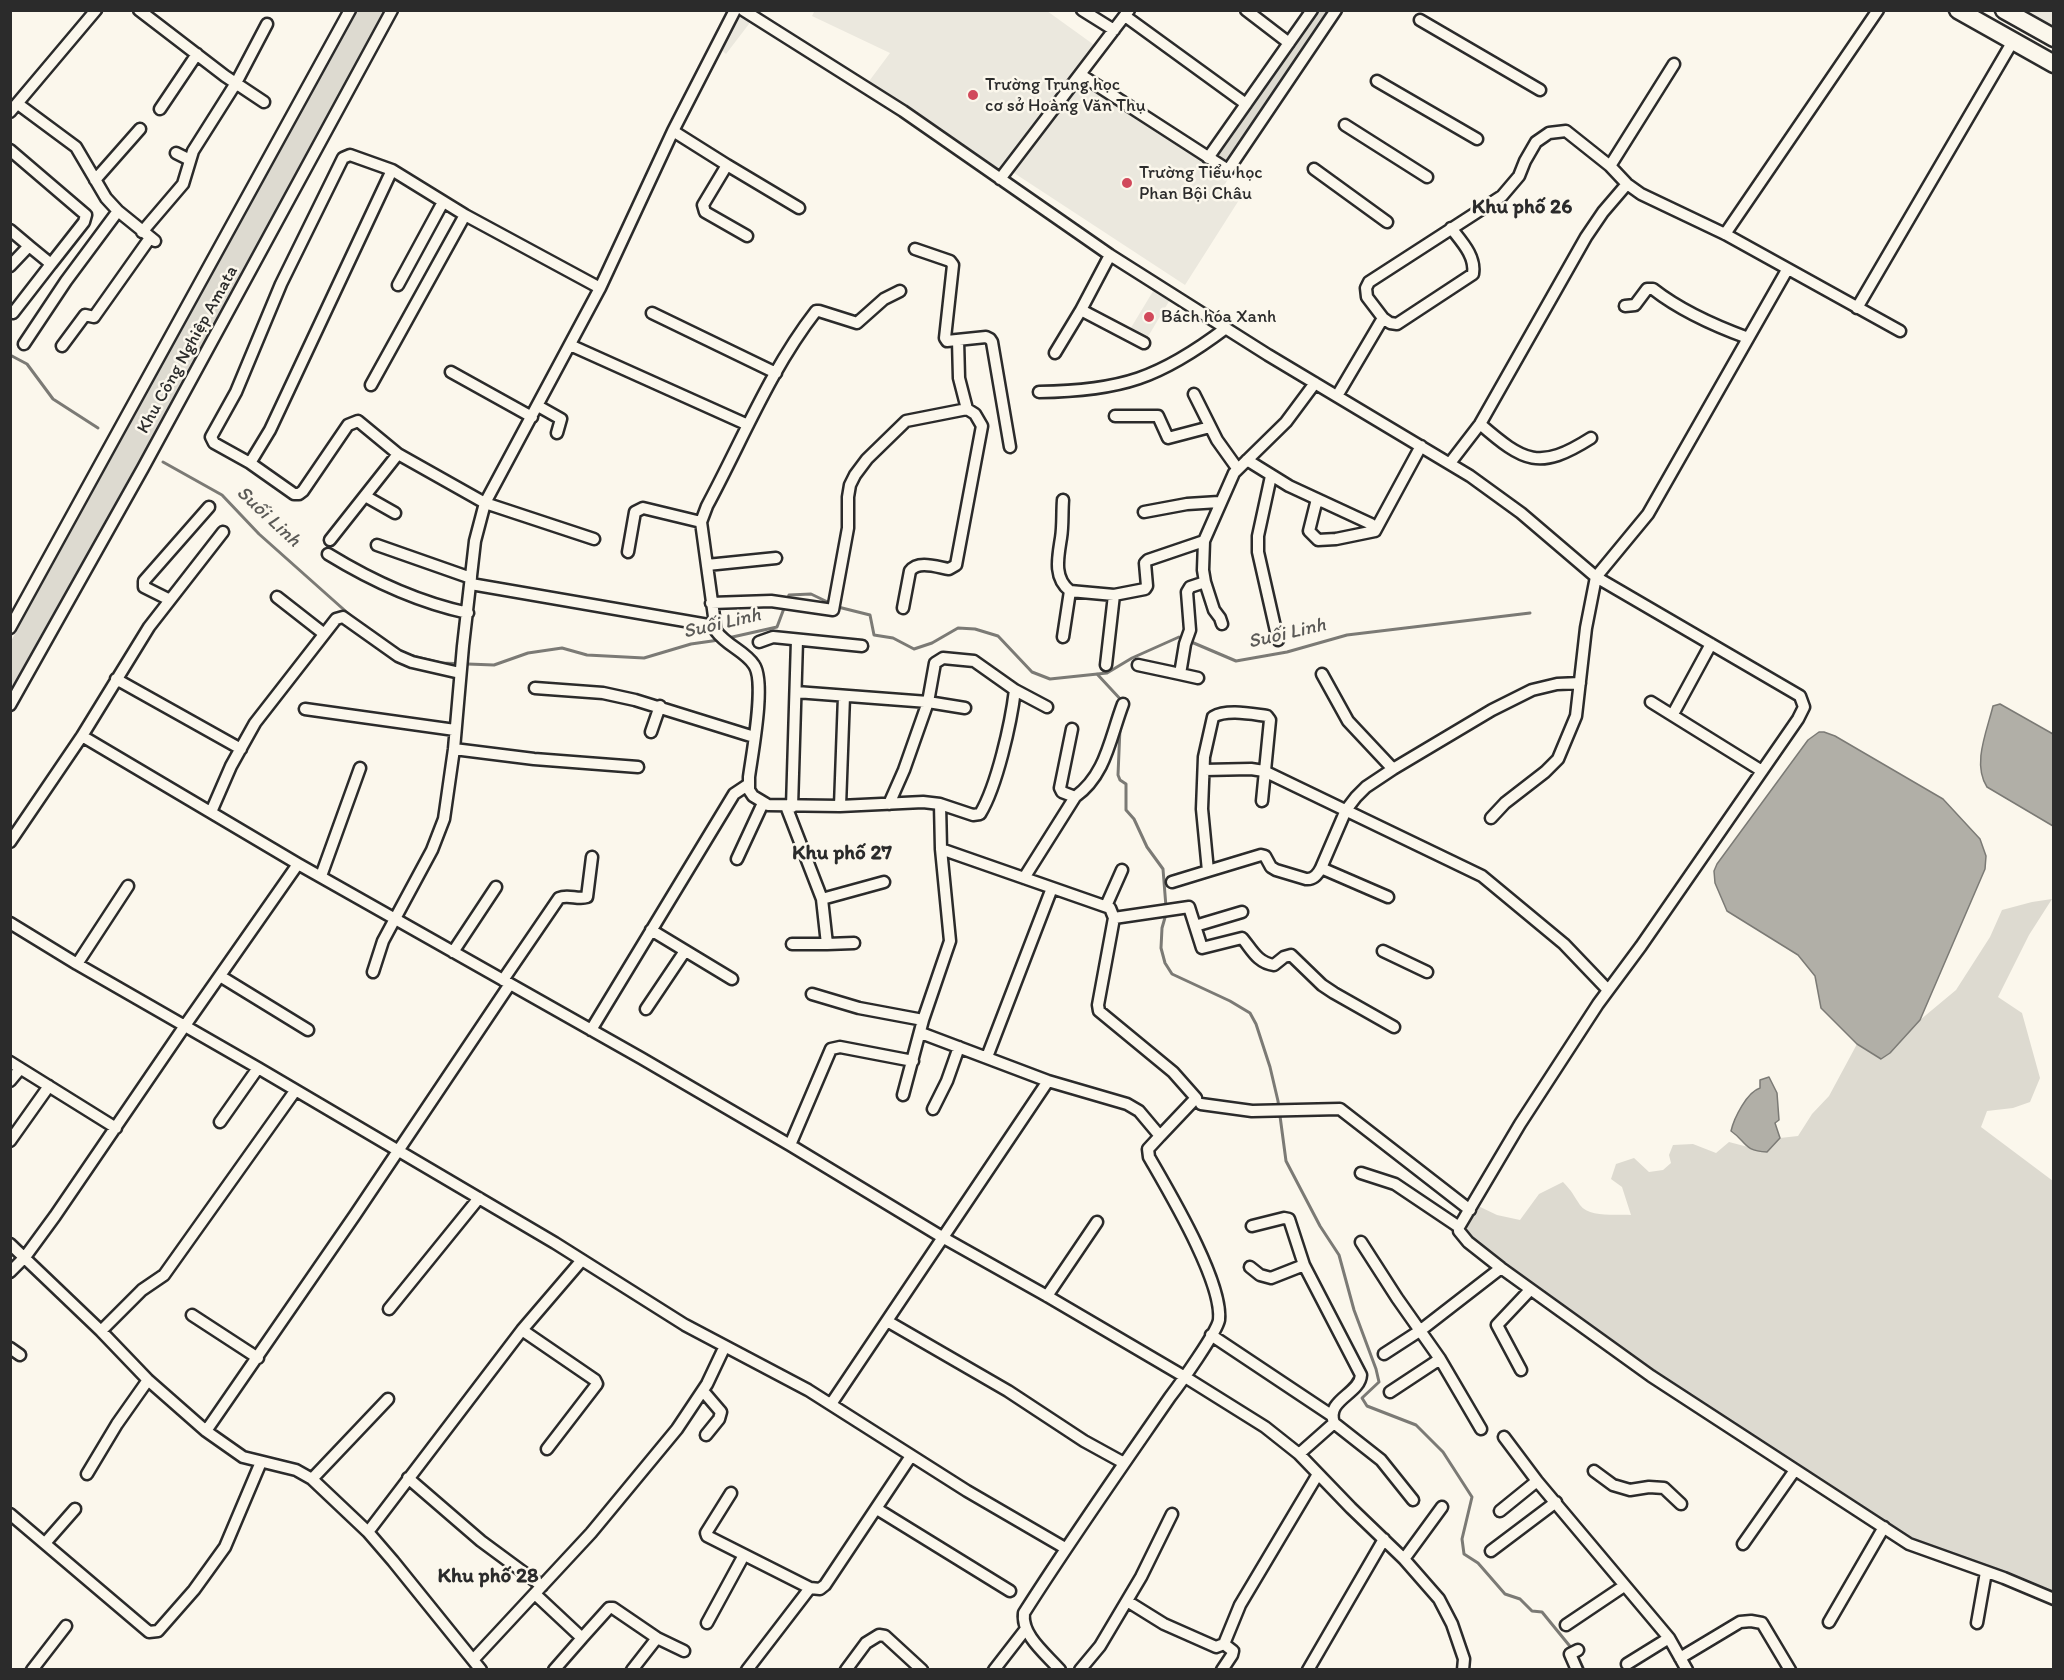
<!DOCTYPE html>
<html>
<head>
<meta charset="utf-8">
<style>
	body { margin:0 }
	#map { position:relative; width:2064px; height:1680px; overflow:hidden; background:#fbf7ec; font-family:Itim,sans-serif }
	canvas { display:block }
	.frame { position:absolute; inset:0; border:12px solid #2b2b2b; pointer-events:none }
</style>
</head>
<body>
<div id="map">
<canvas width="2064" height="1680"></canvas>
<div class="frame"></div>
</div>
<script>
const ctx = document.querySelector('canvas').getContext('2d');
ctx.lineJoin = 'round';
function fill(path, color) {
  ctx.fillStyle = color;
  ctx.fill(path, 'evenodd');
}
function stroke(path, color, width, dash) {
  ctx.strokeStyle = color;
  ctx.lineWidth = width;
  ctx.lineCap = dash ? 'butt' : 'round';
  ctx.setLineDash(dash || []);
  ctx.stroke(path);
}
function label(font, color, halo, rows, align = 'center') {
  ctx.font = font + ' Itim,sans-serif';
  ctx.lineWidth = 5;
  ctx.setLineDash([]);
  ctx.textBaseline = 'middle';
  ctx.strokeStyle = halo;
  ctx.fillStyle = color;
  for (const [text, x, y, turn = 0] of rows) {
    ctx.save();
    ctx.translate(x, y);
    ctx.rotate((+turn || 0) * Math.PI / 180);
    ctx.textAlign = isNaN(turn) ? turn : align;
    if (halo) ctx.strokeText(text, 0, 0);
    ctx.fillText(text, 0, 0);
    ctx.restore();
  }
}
fill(new Path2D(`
	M815,10L1047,11L1097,47L999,174L867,84L890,53L812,16Z
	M2016,11H2053V31Z
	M738,12L752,20L726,54L719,48Z
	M1082,80L1230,176L1222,189L1239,200L1185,285L1011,171Z
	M1155,288L1171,298L1146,340L1129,331Z`), '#ebe8de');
fill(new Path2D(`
	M357,11H385L137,467L11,693V641Z
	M1316,11H1332L1227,165L1213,157Z
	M2052,899L2029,935L1998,997L2022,1013L2040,1078L2030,1102L2013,1108L1987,1111L1981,1127L2053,1181V1595L1911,1540L1651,1371L1470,1239L1463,1228L1476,1205L1497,1215L1520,1220L1539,1194L1563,1182C1572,1191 1574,1196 1580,1205C1589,1218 1616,1214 1631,1215L1622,1187L1611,1179L1616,1164L1634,1158L1649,1172L1663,1170L1671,1163L1669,1155L1673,1145L1693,1144L1716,1153L1729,1142L1767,1152L1780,1138L1798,1136L1812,1114L1829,1096L1857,1044L1880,1059L1890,1053L1920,1020L1956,990L1990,937L2002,910L2032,902Z`), '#dddad0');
const water = new Path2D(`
	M2000,704L2053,734V826L1987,787C1972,764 1987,731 1993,706Z
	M1819,732H1824L1835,736L1943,799L1980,839L1986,856L1985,869L1920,1020L1890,1053L1881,1059L1857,1044L1821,1008L1815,976L1798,955L1727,911L1715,883L1714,871L1717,864L1808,740Z
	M1769,1077L1777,1093L1779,1120L1775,1123L1780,1138L1767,1152C1743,1151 1747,1142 1731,1131C1734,1118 1747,1092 1760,1088V1080Z`);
fill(water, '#b1afa7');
stroke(water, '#7b7a75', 1.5);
stroke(new Path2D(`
	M10,355L27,364L53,399L98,428
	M163,462L222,495L259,534L351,616
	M728,638L777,627L789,595L811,594L838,607L870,615L874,635L893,638L914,649L932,643L958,628L975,629L998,636L1032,672L1050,679L1107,673L1132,658L1179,637L1183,639
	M1189,641L1236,661L1287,652L1347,635L1530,613
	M405,654L441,663L494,665L528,653L562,648L587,655L644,658L691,644L719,640
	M1097,674L1123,702
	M1120,728L1118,775L1120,780L1126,784V810L1134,819L1147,847L1163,869L1166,907
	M1166,914L1162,928L1161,948L1165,963L1172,974L1230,1001L1250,1013L1256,1024L1270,1067L1278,1101L1286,1161L1320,1226L1339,1255L1354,1310L1376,1369L1379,1382L1362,1398L1367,1406L1416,1425L1443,1452L1472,1497L1462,1539L1464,1554L1478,1563L1505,1594L1520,1599L1532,1611L1542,1612L1573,1650
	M1577,1655L1584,1670`), '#7b7a75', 3);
const minor = new Path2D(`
	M139,10L225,76L264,102
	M743,10L903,111L1110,255L1268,355L1470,476L1521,513L1596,577L1800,696L1804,707L1798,719L1641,946L1598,1004L1520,1124L1459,1227V1231L1468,1242L1501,1268L1651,1376L1909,1544L2004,1578L2054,1599
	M1082,10L1114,30
	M1246,10L1289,43
	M1125,16L1246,104
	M1420,20L1540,90
	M1081,75L1228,170L1336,10
	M1377,81L1477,139
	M18,104L76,147L106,198L118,211L155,241
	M160,109L197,54
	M10,112L96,10
	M1345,125L1427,177
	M673,131L727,165L703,205L705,212L747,236
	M10,150L86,215L84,222L51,264L29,246
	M176,153L190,160
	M1208,158L1312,10
	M727,165L799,208
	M1610,166L1674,64
	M1314,169L1387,222
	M1000,179L1129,10
	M95,180L140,129
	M10,230L29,246L10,266
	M142,232L183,184L193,151L236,83L267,24
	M1725,234L1878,10
	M915,249L950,261L953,265L945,338L947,341L986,337L990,339L992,342L1010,447
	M1110,255L1081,310L1144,343
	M398,285L443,202
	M900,291L884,299L857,323L819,311H816C770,370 742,441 707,506L701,522L716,631C727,646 745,651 754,665C766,682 752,754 749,777V790L753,796L768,805L840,806L923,802L940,804L941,849L950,941L923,1020L903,1095
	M1625,306L1635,305L1647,289H1653C1681,311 1715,326 1748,338
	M1857,308L2013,41
	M13,313L51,264
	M652,313L776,373
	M1383,318L1390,323L1397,324L1473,274C1476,256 1461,241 1451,228
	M24,344L66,281L118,211
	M570,345L748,425
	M62,346L85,315L94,317L150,238
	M1055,353L1081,310
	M451,372L532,417
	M371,385L465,215
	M1039,392C1121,391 1160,378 1226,328
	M1194,394L1217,440L1237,468
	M1337,396L1383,318L1367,297L1366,288L1369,282L1502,196L1519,176L1525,161L1536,142L1549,133L1566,131L1610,166L1627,184L1641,194L1725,234L1900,331
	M538,406L561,419L557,433
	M1115,416H1158L1168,438L1210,427
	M1480,424C1524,462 1539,471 1591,438
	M1247,460L1289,486L1371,524L1375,531
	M250,463L270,430L392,170
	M1450,463L1480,424L1586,237L1603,212L1627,184
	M1271,476L1258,536V552L1278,640
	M365,496L395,513
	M1317,499L1309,531L1318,540L1336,539L1375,531L1421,446
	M1063,500C1062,513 1063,526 1061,538C1058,557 1053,578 1070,591L1114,595L1106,665
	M1144,512L1187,504L1219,502
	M594,539L485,503L398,454L358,421L348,425L303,491L299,494H294L250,463L214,443L211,437L236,392L281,284L343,158L350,155L392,170L465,215L600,288
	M330,540L398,454
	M377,545L471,578
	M628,552L635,512L643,508L701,522
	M328,554C372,581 417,602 468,613
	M707,565L776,558
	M1205,582L1214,610L1220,618L1222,624
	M471,584L714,626
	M1114,595L1145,589L1147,586L1145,563L1148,560L1204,541
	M277,597L323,633
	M170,600L144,587V581L209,507
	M711,603L771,601L833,610L848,528V497L850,485L855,475L867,459L906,421L967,409
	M903,608L910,571C918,560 937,567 949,569L956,565L982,426L975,414L967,409L959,378L958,340
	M10,628L350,10
	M1063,637L1070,591
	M759,642L773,637L862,646
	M1138,665L1180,674L1185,644L1190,630L1187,592L1190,587L1205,582L1203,570L1204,541L1234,473L1286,422L1315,383
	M1180,674L1198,678
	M1322,674L1348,721L1393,769
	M116,679L241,749
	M535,688L603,693L635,700L754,737
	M796,692L928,702L965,708
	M1651,702L1762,771
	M10,705L143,468L392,10
	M305,709L455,730
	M1673,714L1711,644
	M651,732L660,706
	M82,736L298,864L641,1058L790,1145L942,1237L1047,1296L1185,1377L1265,1427L1299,1454L1351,1508L1404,1559L1439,1599L1452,1624L1464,1659L1463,1670
	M454,749L534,759L638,767
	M1204,770L1251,769L1264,771L1482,876L1564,944L1608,990
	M1075,797C1106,775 1110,738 1123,704
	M1262,801L1270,720L1267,716C1251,714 1227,709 1213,717L1204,757L1202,809L1208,871L1261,855L1265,856L1271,867L1276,870L1306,879C1314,880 1318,874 1321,868
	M889,804L904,770L928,702L935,663L943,658L974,661L1015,690L1047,707
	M940,804L973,815L980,814C997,786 1011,723 1015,690
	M786,806L822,899L884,882
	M840,806L844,696
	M792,807L797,640
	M211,812L231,766L255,723L336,619L343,617L398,656L412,662L460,673
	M1491,818L1505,803L1545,772L1558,759L1576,716L1586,628L1596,577L1648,514L1787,270
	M10,842L82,736L149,627L223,532
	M941,849L1110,908L1114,918L1098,1005L1099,1011L1173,1072L1196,1098L1160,1136
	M737,859L763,803
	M321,876L360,768
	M1024,878L1075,797L1062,792L1060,788L1072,729
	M1172,882L1208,871
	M1388,897L1321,868L1346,810L1356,797L1366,787L1393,769L1492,710L1532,690L1557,684L1580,683
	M822,899L827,944L854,943
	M1106,906L1122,870
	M1114,918L1189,907L1202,948L1242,938C1251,948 1257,963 1274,965L1284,957L1291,955L1322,985L1334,993L1394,1027
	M10,923L77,964L258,1068L555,1243L685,1325L808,1390L967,1491L1065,1548
	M1195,926L1242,912
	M651,930L732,979
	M792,944H827
	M1383,951L1427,972
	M453,952L496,887
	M77,964L128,886
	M373,972L383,941L432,850L444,819L454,749L463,646L475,541L485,503L600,288L673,131L735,10
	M220,976L308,1030
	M503,980L559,898C568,894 578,900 587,897L592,857
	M812,994L859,1008L923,1020
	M646,1009L685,951
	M591,1030L734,794L749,784
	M921,1033L1048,1081L1127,1104L1139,1111L1160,1136L1148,1149L1149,1157C1169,1192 1223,1282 1219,1320C1217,1332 1180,1384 1170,1397C1121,1468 1071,1539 1024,1613C1021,1635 1046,1654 1060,1670
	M987,1057L1052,888
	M10,1062L116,1128
	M10,1081L20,1069
	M1201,1104L1252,1111L1340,1109L1470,1210
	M933,1109L947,1081L959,1047
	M220,1122L258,1068
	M10,1141L49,1086
	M790,1145L831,1049L840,1047L913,1061
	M1361,1173L1395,1184L1459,1227
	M1361,1242L1397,1298L1440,1359L1481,1429
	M10,1244L101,1331L148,1380L206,1431L243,1457L296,1470L312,1479L368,1532L393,1561L481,1670
	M1304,1265L1361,1375C1360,1394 1325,1400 1334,1423
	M1250,1267L1260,1275L1271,1278L1304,1265L1289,1219L1284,1218L1252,1226
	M10,1272L25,1257L55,1216L184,1027L298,864
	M1047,1296L1097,1222
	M389,1309L479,1198
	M192,1315L258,1358
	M887,1321L1008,1391L1084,1441L1124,1463
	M522,1330L595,1380L597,1384L547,1449
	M101,1331L142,1290L164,1275L295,1091
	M1211,1335L1331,1415
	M10,1348L20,1355
	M1384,1354L1421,1330L1501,1268
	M1521,1370L1497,1325L1530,1290
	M703,1391L721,1412L719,1419L706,1435
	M1390,1392L1440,1359
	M831,1404L1048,1081
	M206,1431L355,1215L510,984
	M1504,1437L1537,1481L1669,1638L1687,1670
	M1299,1454L1334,1423L1381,1460L1413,1500
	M1594,1471L1613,1485L1630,1490L1649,1487L1664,1488L1681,1504
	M87,1474L117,1424L148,1380
	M408,1478L481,1541L542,1586
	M312,1479L388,1399
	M731,1493L706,1533L707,1536L810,1588
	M877,1509L1010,1591
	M1500,1511L1537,1481
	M10,1514L149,1632L158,1631L194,1590L225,1547L261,1462
	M368,1532L522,1330L582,1260
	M46,1542L75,1509
	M1743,1544L1795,1470
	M1491,1551L1556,1502
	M1404,1559L1442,1507
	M535,1594L582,1638L609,1608H613L657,1638L684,1651
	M1127,1601L1164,1624L1216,1647L1224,1644L1240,1605L1318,1474
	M1829,1622L1884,1527
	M707,1623L744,1555
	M1977,1623L1986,1572
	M1566,1625L1624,1586
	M1680,1658L1740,1622L1751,1621L1762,1623L1790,1670
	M473,1660L591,1533L677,1429L707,1384L725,1346
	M1627,1664L1669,1638
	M32,1670L66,1626
	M554,1670L582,1638
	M632,1670L657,1638
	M747,1670L810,1588L820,1589L825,1585L911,1456
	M846,1670L866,1643L879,1635L885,1636L922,1670
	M994,1670L1025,1630
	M1080,1670L1100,1646L1141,1577L1172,1514
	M1222,1670L1232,1655L1233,1651L1224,1644
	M1308,1670L1384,1539
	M1577,1670L1570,1654L1578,1650`);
const highway = new Path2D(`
	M1958,10L2054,64
	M2004,10L2054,38`);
stroke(minor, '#2b2b2b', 15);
stroke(highway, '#2b2b2b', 21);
stroke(minor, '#fbf7ec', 10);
stroke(highway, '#fbf7ec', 16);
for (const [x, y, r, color] of [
	[973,95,6,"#d1495b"],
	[1127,183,6,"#d1495b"],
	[1149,317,6,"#d1495b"]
]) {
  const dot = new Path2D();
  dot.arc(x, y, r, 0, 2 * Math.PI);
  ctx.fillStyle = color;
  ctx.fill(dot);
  stroke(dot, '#fbf7ec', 2);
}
label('18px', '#2b2b2b', '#fbf7ec', [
	["Trường Trung học",985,85],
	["cơ sở Hoàng Văn Thụ",985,106],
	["Trường Tiểu học",1139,173],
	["Phan Bội Châu",1139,194],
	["Bách hóa Xanh",1161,317]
], 'left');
label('18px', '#2b2b2b', '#fbf7ec', [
	["Khu Công Nghiệp Amata",188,350,-61]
]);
label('italic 20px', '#5a5956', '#fbf7ec', [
	["Suối Linh",268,517,43],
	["Suối Linh",722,624,-13],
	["Suối Linh",1287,634,-13]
]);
label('bold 21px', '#2b2b2b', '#fbf7ec', [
	["Khu phố 26",1522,208],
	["Khu phố 27",842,854],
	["Khu phố 28",488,1577]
]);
</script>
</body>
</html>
